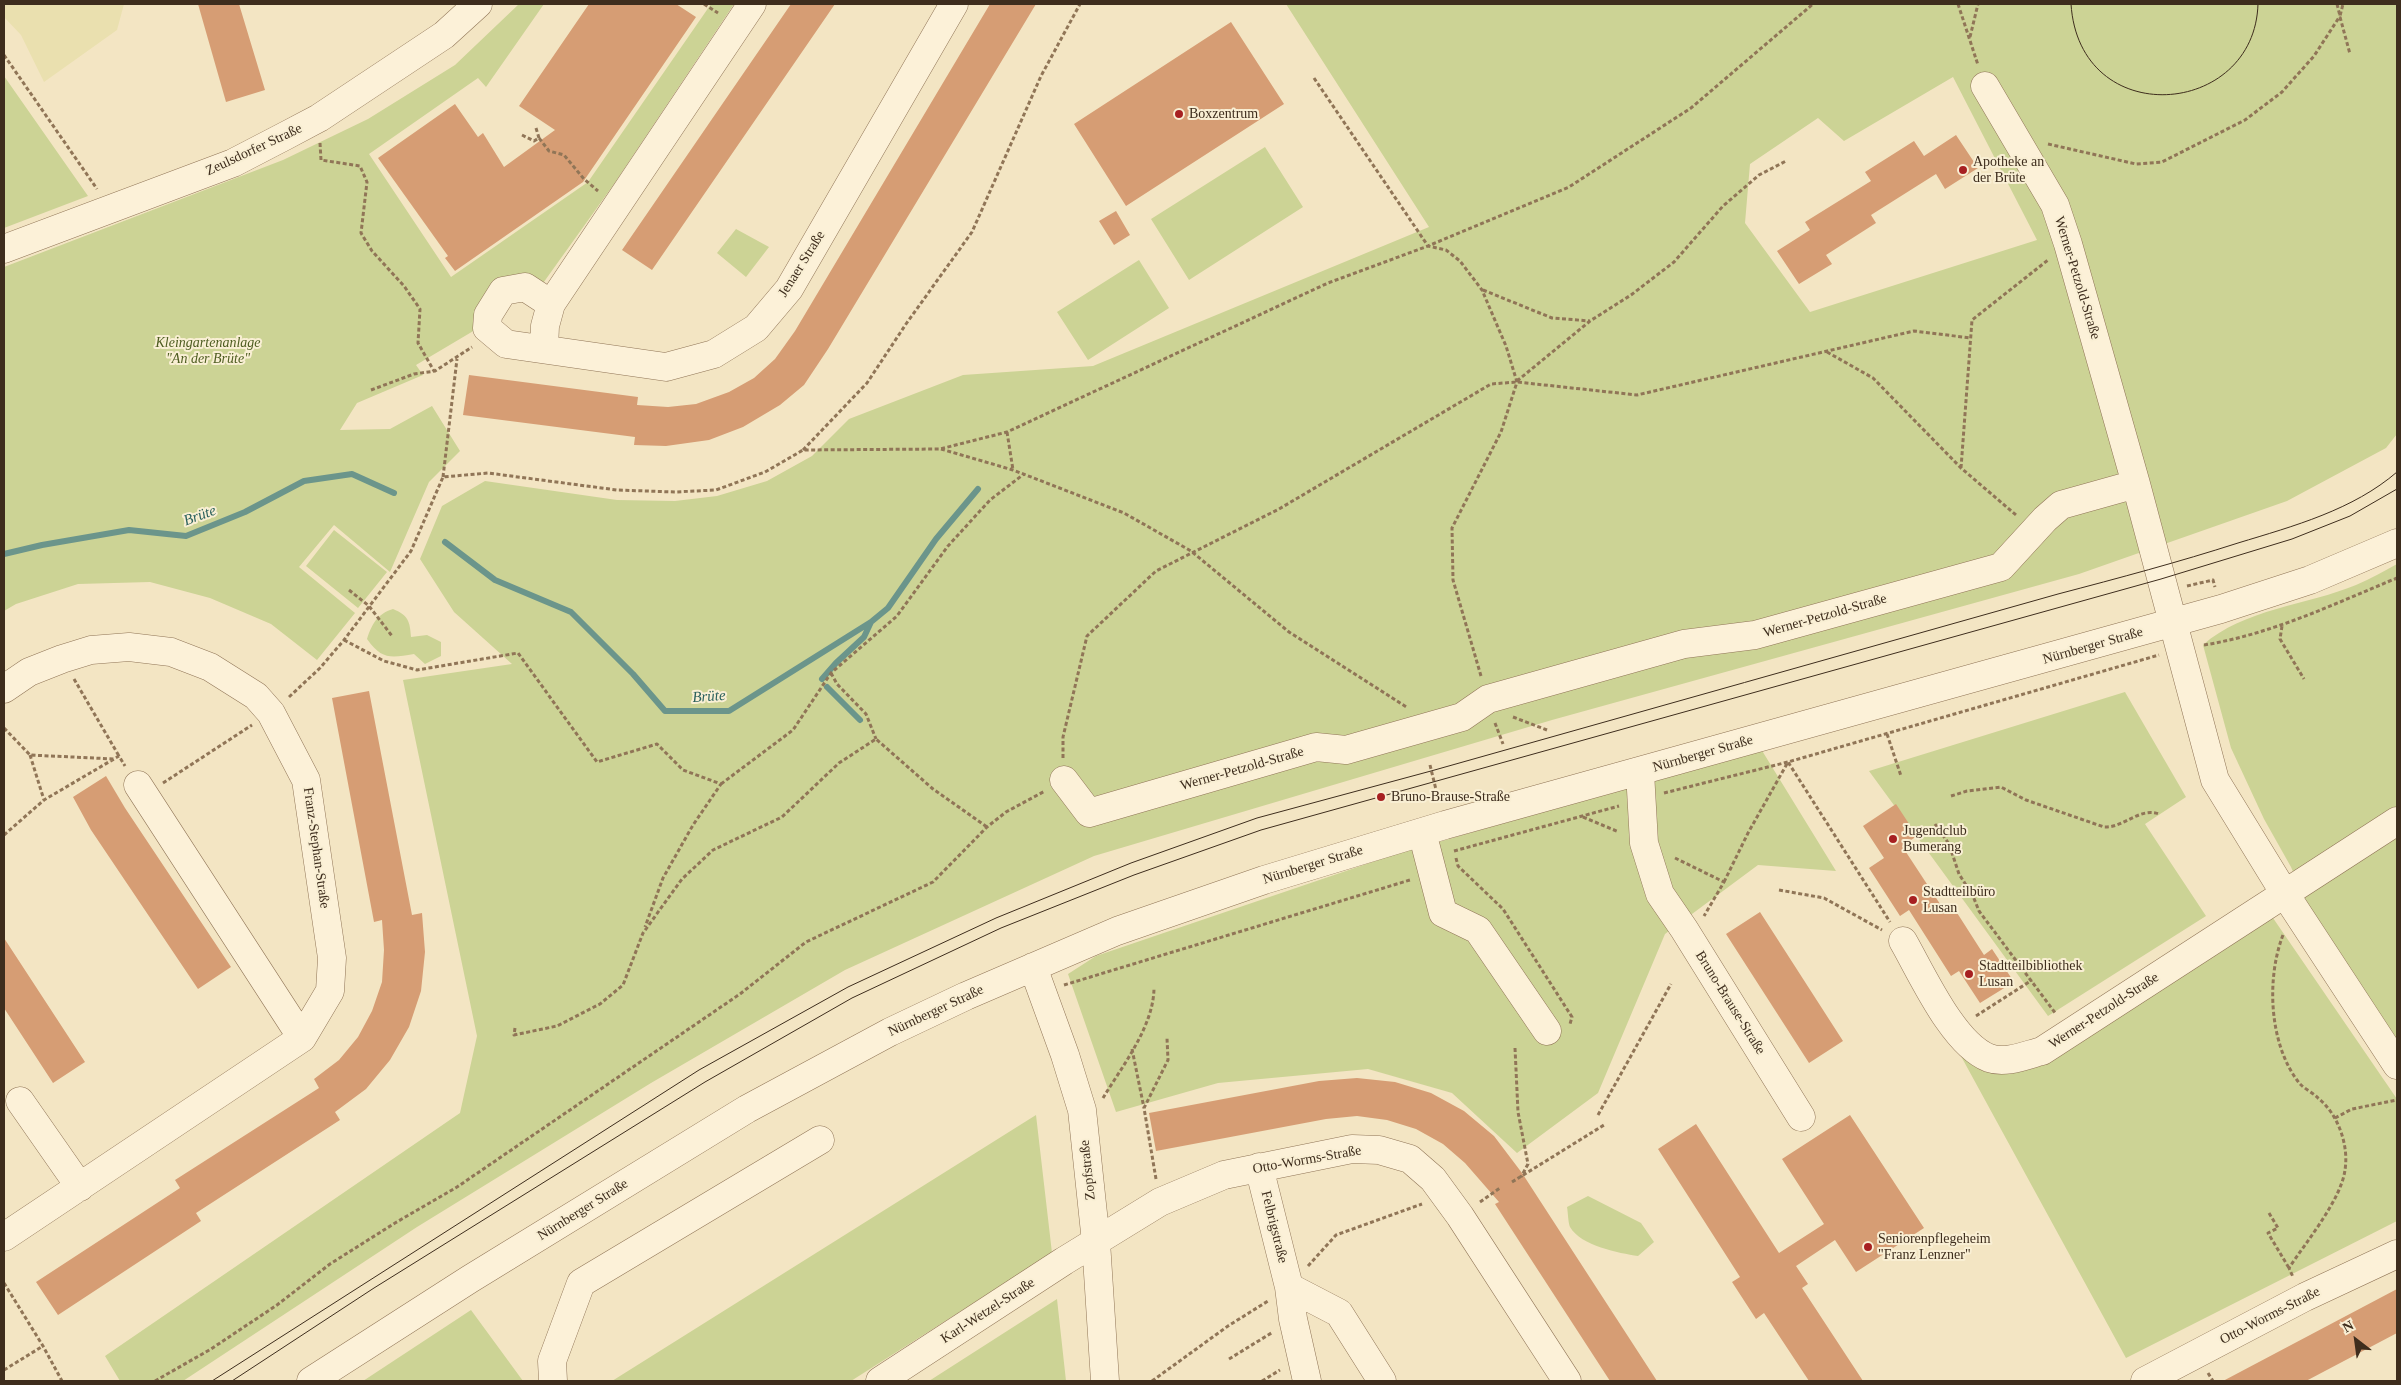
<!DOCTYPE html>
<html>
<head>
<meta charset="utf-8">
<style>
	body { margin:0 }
	#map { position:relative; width:2401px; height:1385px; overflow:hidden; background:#f3e5c3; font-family:Georgia,serif }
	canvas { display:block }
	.frame { position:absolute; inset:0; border:5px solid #3e2d1d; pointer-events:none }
	.north { position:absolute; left:2331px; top:1315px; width:50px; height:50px; -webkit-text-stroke:4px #f9efd4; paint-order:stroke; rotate:330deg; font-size:14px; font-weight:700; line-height:20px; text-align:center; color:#3e2d1d }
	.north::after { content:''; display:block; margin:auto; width:18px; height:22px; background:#3e2d1d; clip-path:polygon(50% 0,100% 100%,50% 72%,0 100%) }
</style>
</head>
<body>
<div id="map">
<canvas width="2401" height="1385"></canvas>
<div class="frame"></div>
<div class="north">N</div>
</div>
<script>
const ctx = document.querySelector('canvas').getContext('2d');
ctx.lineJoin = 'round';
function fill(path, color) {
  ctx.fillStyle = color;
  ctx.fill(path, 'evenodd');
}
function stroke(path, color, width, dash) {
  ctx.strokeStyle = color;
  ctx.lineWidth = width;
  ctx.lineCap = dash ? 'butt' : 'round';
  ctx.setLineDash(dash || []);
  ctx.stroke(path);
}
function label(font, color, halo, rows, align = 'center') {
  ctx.font = font + ' Georgia,serif';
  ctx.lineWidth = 4;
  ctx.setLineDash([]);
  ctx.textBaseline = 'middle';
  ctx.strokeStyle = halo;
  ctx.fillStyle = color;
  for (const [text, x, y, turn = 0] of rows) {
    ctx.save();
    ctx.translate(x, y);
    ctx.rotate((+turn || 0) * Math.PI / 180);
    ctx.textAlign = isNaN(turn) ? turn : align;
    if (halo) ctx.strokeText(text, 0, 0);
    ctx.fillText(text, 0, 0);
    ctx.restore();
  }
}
fill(new Path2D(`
	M4,4H124L117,30L44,82L21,35L4,17Z`), '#eae0af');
fill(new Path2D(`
	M519,4H544L486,87L478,78L369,154L451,277L588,182L711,4H734L614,184L541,286L522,279L475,330L416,365L423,375L357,403L340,430L390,429L432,406L460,451L429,482L390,572L334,525L299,567L355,613L317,660L271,624L210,598L150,582L78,584L16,604L4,611V267L283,160L368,119L455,65Z
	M1286,4H2397V434L2386,448L2287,501L2079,574L1552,720L1094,856L845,970L651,1083L417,1227L183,1381H120L105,1356L460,1113L477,1036L403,680L512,664L454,612L420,559L442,506L485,481L617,500L675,501L717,496L767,481L812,456L849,419L963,375L1093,366L1429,227ZM1953,77L2037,240L1810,312L1745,223L1750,164L1818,118L1844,141Z
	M4,76L88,196L4,228Z
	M1265,147L1303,207L1189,280L1151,219Z
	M736,229L769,247L746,277L717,253Z
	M1139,260L1169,308L1088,360L1057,312Z
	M334,530L387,572L358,608L306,566Z
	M2397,564V1047L2310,910L2291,867L2264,819L2231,748L2203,645C2243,609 2308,605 2356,585C2370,579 2384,571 2397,564Z
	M393,609C408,615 410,621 411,637L427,635L441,642V656L425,664L414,654C391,658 382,660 367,639C372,624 377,614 393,609Z
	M2125,692L2186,797L2145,824L2206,916L2048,1016L1869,771Z
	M1761,749L1836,871L1758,865L1665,934L1598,1093L1517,1153L1452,1093L1368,1069L1218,1083L1116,1112L1068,974L1096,956L1390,856Z
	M2273,918L2397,1099V1221L2126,1358L1956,1047L2017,1069Z
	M1036,1115L1052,1253L851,1381H612Z
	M1588,1196L1641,1223L1654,1242L1638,1256C1619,1253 1581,1246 1570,1227C1568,1222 1568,1212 1567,1207Z
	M1057,1299L1066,1381H929Z
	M471,1310L523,1381H363Z`), '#ccd395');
stroke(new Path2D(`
	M445,542L495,580L571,612L633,674L665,711H729L871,622L888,608L936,539L978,489
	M4,554L42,545L129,530L186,536L245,512L304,481L352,474L394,493
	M822,679L836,663L864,637L871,622
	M827,687L860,720`), '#6b958b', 6);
fill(new Path2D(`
	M198,4H239L265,90L226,102Z
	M589,4H676L696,17L583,182L455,271L445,258L448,256L378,158L455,104L478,137L483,133L504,167L555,130L519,106Z
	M791,4H835L652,270L622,250Z
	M990,4H1036L828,349L804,385L780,405L743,427L709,440L666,446L634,445L635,437L463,415L469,375L638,397L637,405L668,407L696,404L729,392L754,378L775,359L795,331Z
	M1231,22L1284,104L1126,206L1074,124Z
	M1956,135L1978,168L1945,189L1936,174L1871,215L1876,223L1826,255L1832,264L1799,284L1777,251L1810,230L1805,222L1871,181L1865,172L1914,141L1924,156Z
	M1116,211L1130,235L1114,245L1099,221Z
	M369,691L412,915L422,913L425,952L421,991L409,1027L390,1060L366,1089L335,1112L340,1120L196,1213L201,1221L58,1315L36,1282L180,1188L175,1180L319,1088L314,1079L339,1060L358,1037L372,1011L382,982L384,950L382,920L374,922L332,698Z
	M106,776L125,808L231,967L198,989L91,830L73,797Z
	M1896,804L1917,836L1902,846L1944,910L1952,905L1984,955L1992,949L2014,982L1980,1003L1959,971L1951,976L1909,910L1900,916L1869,868L1884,858L1863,826Z
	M1760,912L1843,1041L1809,1063L1726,934Z
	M4,938L85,1062L53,1083L4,1008Z
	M1357,1078L1395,1082L1431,1093L1464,1111L1494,1136L1522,1173L1657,1381H1610L1495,1204L1499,1202L1465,1163L1443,1144L1416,1129L1387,1120L1357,1116L1326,1119L1156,1151L1149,1113L1319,1081Z
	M1850,1115L1924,1228L1856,1272L1835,1240L1796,1266L1808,1284L1802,1288L1863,1381H1809L1764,1313L1756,1319L1732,1282L1740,1277L1658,1149L1696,1124L1779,1253L1824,1224L1782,1159Z
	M2397,1289V1333L2306,1381H2223Z`), '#d69d74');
const minor = new Path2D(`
	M1985,86L2055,205L2068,244L2136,484L2215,780L2285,894L2397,1065
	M4,249L233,163L285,136L319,118L444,35L478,4
	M551,304L525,287L503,291L488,315L487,328L506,344L666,367L714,354L756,328L789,289L954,4
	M544,348L545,326L551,304L752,4
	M4,689L29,672L62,659L91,650L129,647L171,652L210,667L256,696L271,713L306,780L332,958L330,991L302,1038L4,1237
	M1640,772L1644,843L1660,894L1684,929L1801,1117
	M1064,780L1089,813L1316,747L1346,750L1462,717L1488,699L1684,644L1755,635L2001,567L2045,519L2061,505L2136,484
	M138,785L302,1038
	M1422,832L1443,913L1478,930L1547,1031
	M1903,941C1922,974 1953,1044 1989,1058C2006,1064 2026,1055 2042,1051L2397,821
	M1033,967L1065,1055L1082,1110L1096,1242L1105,1381
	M20,1101L80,1187
	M1259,1167L1289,1287L1293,1319L1307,1381
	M1289,1287L1339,1313L1382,1381
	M311,1381L470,1279L747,1109L890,1032L966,996L1117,931L1264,880L1445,825L2221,609L2310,580L2397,543
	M553,1381L552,1361L581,1283L820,1140
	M880,1381L1064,1261L1160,1202L1224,1175L1352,1149L1379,1150L1410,1159L1433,1179L1460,1216L1567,1381
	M2145,1381L2305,1297L2397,1254`);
stroke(minor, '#907557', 29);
stroke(new Path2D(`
	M704,4L718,13
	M1958,4L1978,65
	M2337,4L2340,16L2343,4
	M2340,17L2350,54
	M1970,37L1978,4
	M4,55L97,189
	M1314,78L1428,246L1446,250L1460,261L1482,290L1506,346L1517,382L1501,432L1452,528L1453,580L1481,676
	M536,128L539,138
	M522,135L534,141L539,138L549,151L564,155L584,179L598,191
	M320,143L321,160L360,166L367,182L361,233L372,251L404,286L420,309L418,343L434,371
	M2048,144L2136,164L2162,162L2245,120L2282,92L2314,56L2340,16
	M1483,290L1552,318L1590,321
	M1827,352L1873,378L1961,468L2016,515
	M1517,381L1590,321L1631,295L1674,262L1723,206L1759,175L1786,161
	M371,390L414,374L435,371L472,347
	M1007,432L1013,470
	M941,449L1013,470L1124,513L1191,551L1289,632L1408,708
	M803,450L867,383L906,324L972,232L1041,76L1080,4
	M1961,468L1972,320L2048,260
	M443,477L457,359
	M2187,586L2213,580L2215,587
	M349,590L369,606L392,636
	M2282,626L2280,639L2304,679
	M344,640L384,661L417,670L518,653L597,762L657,744L683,770L721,784L693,825L663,878L645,927
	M2204,645C2272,634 2334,604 2397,578
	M831,673L837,684L866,714L876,739
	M74,679L119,756
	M289,697L320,668L344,640L411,551L443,477L488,473L617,490L675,492L716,490L765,472L803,450L940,449L1007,432L1328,283L1428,246L1569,187L1691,108L1813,4
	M1513,717L1547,730
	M1495,723L1503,744
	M4,728L30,755L114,759
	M1887,734L1901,776
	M30,755L44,800
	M1063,758V737L1087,636L1156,571L1279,509L1491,384L1517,382L1637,395L1914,331L1971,338
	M1430,765L1439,802
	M163,783L252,725
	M721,784L793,730L831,673L897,616L948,546L990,500L1024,474
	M1664,793L1788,762L2159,655
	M1951,796L1967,791L2001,787L2026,800L2104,827C2124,828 2139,807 2159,814
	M1583,817L1619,832
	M1935,824L1949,844L1959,874L1973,896L1979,911L2056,1014
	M4,835L44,800L119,756L125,766
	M1454,851L1619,806
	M1456,858L1458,866L1503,909L1572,1017L1570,1024
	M1675,858L1724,882L1704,916
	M1724,882L1748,833L1788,762L1890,922
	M1779,890L1824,898L1882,930
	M2283,935C2266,979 2269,1046 2300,1084C2305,1089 2313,1093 2318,1098C2338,1114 2349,1145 2345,1170C2341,1200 2306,1242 2289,1268L2293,1277
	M1064,985L1410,880
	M1976,1016L2032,980
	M515,1028L514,1035L557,1026L600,1004L623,985L643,933L682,879L713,850L782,817L839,763L876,739L933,789L987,827
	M1515,1048L1518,1112L1528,1164L1521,1177
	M1132,1049L1144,1108
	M1103,1098C1123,1065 1153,1027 1154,989
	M1598,1115L1671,984
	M2335,1118L2352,1109L2397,1100
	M1156,1179L1144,1108L1168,1060L1167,1038
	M1512,1182L1604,1125
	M1480,1202L1500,1188
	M2269,1213L2278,1228L2268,1233L2289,1268
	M1308,1266L1336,1235L1422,1204
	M4,1283L43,1346L62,1381
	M1229,1359L1273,1332
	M4,1370L43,1346
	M2208,1373L2213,1381
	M155,1381L211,1349L277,1305L330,1264L395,1223L457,1187L740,994L806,942L933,882L987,827L1006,812L1045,791
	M1152,1381L1228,1326L1268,1301
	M1262,1381L1280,1370`), '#907557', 3, [4, 2.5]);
stroke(minor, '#fcf1d8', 28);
stroke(new Path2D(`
	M2071,4C2079,132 2255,118 2258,4
	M212,1381L699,1070L848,987L996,918L1131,863L1257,818L1431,771L2058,594C2119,578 2179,562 2238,543C2294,526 2353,510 2397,472
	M232,1381L374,1288L705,1082L852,998L1001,928L1134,875L1261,830L2161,579L2292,539L2350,516L2397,489`), '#3e2d1d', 1);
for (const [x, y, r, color] of [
	[1179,114,5,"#a72021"],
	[1963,170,5,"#a72021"],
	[1381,797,5,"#a72021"],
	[1893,839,5,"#a72021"],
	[1913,900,5,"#a72021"],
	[1969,974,5,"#a72021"],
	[1868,1247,5,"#a72021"]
]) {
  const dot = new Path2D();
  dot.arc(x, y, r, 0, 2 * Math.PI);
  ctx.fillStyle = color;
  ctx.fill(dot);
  stroke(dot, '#f9efd4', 2);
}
label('14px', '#3e2d1d', '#f9efd4', [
	["Boxzentrum",1189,114],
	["Apotheke an",1973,162],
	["der Brüte",1973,178],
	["Bruno-Brause-Straße",1391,797],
	["Jugendclub",1903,831],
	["Bumerang",1903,847],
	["Stadtteilbüro",1923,892],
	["Lusan",1923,908],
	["Stadtteilbibliothek",1979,966],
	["Lusan",1979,982],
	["Seniorenpflegeheim",1878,1239],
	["\"Franz Lenzner\"",1878,1255]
], 'left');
label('14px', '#3e2d1d', '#f9efd4', [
	["Zeulsdorfer Straße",254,150,-25],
	["Jenaer Straße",802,264,-58],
	["Werner-Petzold-Straße",2077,278,73],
	["Werner-Petzold-Straße",1825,616,-16],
	["Nürnberger Straße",2093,646,-16],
	["Nürnberger Straße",1703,754,-16],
	["Werner-Petzold-Straße",1242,769,-16],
	["Franz-Stephan-Straße",316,848,82],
	["Nürnberger Straße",1313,865,-17],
	["Bruno-Brause-Straße",1730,1003,58],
	["Nürnberger Straße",936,1011,-25],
	["Werner-Petzold-Straße",2104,1011,-33],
	["Otto-Worms-Straße",1307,1160,-10],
	["Zopfstraße",1088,1170,-96],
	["Nürnberger Straße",583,1210,-32],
	["Felbrigstraße",1274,1227,76],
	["Karl-Wetzel-Straße",988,1311,-33],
	["Otto-Worms-Straße",2270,1316,-27]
]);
label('italic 14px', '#4e5d21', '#f9efd4', [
	["Kleingartenanlage",208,343],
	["\"An der Brüte\"",208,359]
]);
label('italic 15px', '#2a605c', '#f9efd4', [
	["Brüte",200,516,-20],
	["Brüte",709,697,-4]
]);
</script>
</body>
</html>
